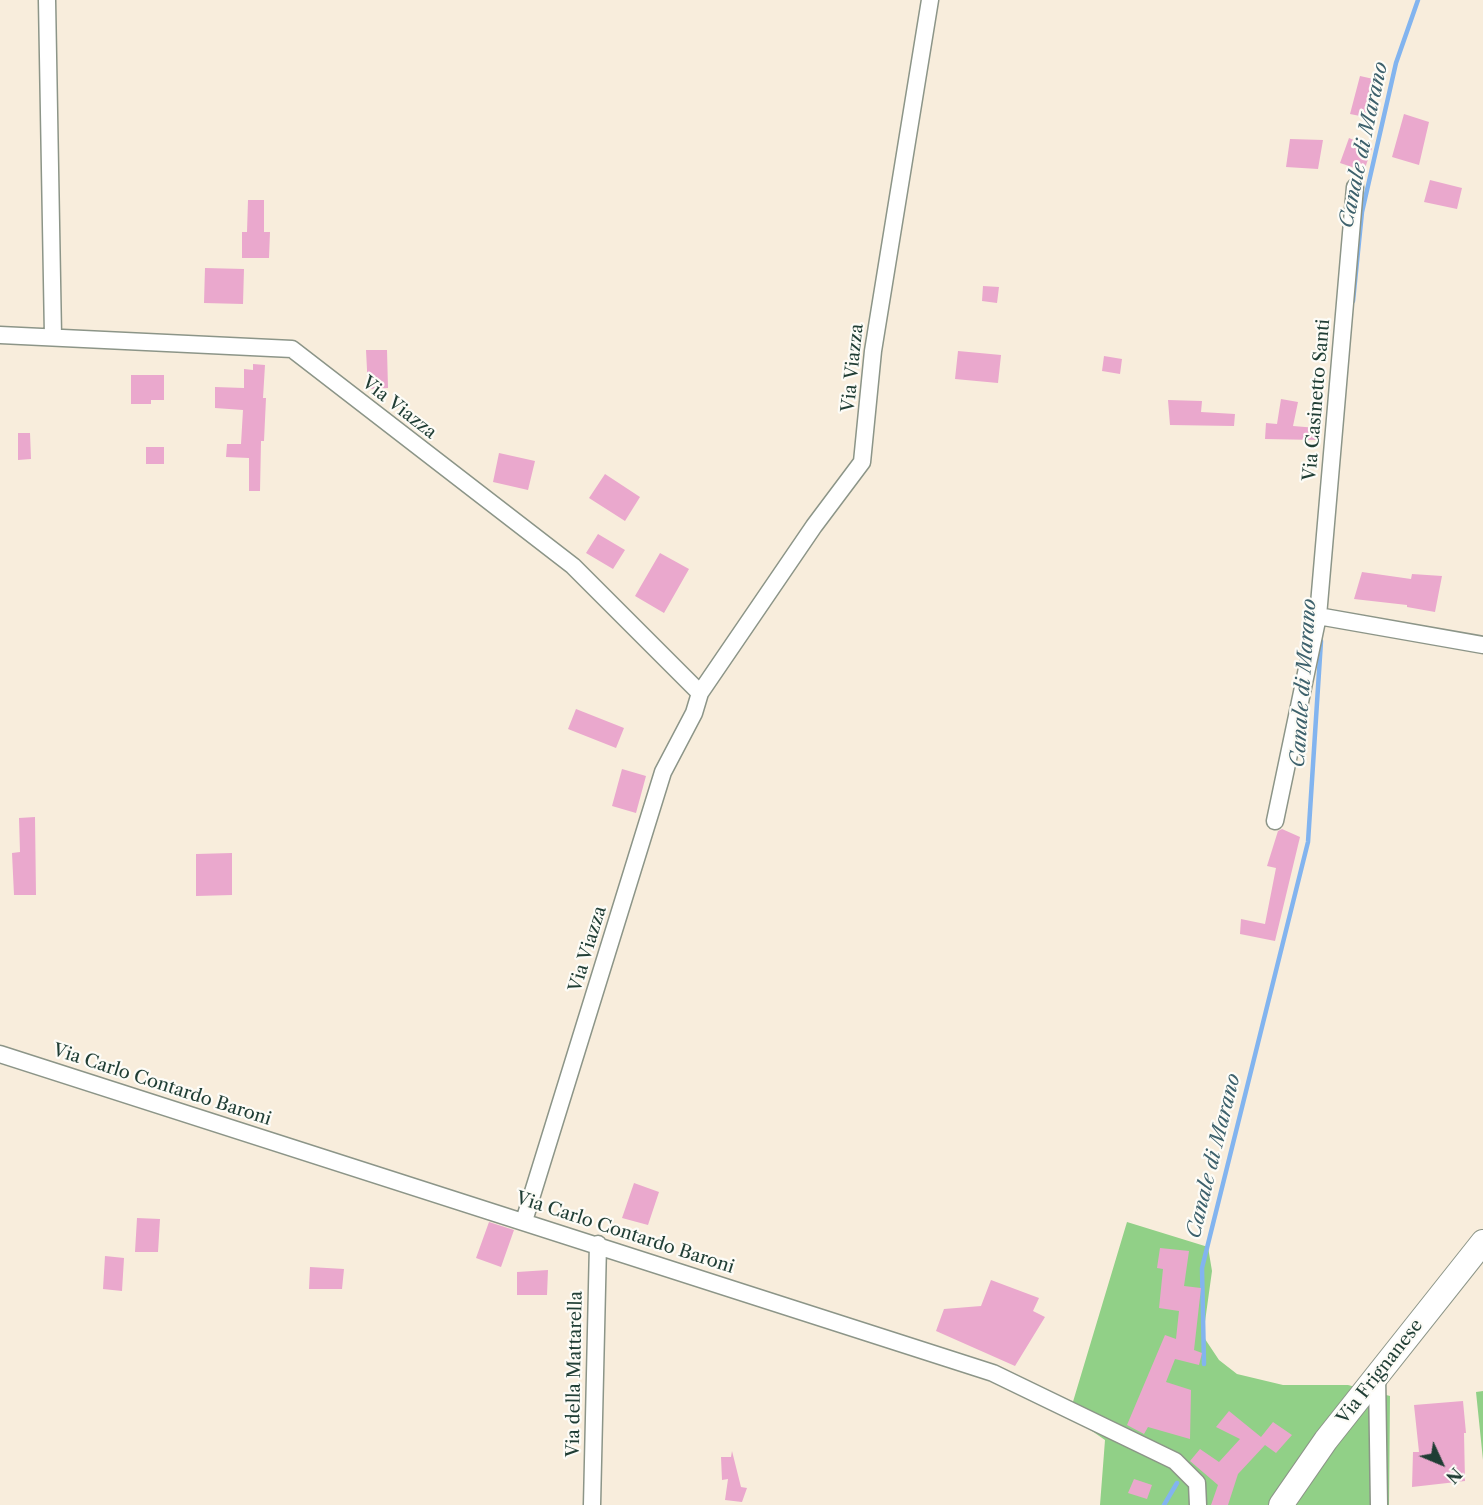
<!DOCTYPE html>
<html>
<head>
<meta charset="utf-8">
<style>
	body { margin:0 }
	#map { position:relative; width:1483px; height:1505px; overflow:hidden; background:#f8eddc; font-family:"Libre Caslon Text",serif }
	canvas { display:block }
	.north { position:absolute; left:1411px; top:1433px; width:60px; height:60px; -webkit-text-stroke:4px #fdfcf7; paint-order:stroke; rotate:134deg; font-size:16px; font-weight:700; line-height:24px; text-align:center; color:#1f3d34 }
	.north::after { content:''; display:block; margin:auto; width:21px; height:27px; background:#1f3d34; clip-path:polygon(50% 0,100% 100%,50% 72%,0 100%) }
</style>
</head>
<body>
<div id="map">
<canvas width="1483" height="1505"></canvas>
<div class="north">N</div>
</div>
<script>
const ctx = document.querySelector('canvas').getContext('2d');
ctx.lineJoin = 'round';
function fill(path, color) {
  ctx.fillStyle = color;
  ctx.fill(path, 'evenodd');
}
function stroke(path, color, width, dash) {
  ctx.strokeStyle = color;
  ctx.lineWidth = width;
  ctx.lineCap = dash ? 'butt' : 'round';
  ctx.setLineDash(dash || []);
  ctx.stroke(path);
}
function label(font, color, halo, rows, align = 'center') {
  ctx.font = font + ' "Libre Caslon Text",serif';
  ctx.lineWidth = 4.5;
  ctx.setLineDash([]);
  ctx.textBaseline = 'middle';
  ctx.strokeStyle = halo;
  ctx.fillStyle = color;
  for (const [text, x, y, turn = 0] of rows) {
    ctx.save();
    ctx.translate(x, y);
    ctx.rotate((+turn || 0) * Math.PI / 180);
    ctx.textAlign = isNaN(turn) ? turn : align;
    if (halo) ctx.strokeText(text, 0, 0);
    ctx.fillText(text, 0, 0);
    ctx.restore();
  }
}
fill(new Path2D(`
	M1127,1222L1208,1247L1212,1271L1203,1336L1219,1360L1237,1374L1283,1385H1348L1390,1396L1389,1505H1100L1105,1440L1069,1415Z
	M1483,1391V1460L1476,1392Z`), '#91d087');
stroke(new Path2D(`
	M1353,301L1362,212L1396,63L1418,0
	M1204,1364L1202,1268L1308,842L1321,641
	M1164,1505L1177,1483`), '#82b4ef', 4.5);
fill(new Path2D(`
	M1360,76L1378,80L1370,118L1350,114Z
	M1404,114L1429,122L1419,165L1392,157Z
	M1349,138L1372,148L1364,171L1340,163Z
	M1290,139L1323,140L1318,169L1286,167Z
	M1430,180L1462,188L1457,209L1424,202Z
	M248,200H264V232H270L269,258H242V232H247Z
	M205,268L244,269L243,304L204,303Z
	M983,286L999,287L997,303L982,301Z
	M366,350H387L388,388L368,389Z
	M958,351L1001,355L998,383L955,379Z
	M1104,356L1122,359L1120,374L1102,371Z
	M253,364L265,365L263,398H266L264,441H261L260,491H249V458L226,457L227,444H241L243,410L215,408V387L244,388V369L253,370Z
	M131,375H164V400H151V404H131Z
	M1281,399L1298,402L1293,426L1317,428L1318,440L1265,439L1266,423L1277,424Z
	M1168,400L1202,401L1201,412L1235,414L1234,426L1170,425Z
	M18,433H30L31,459L18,460Z
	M146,447H164V464H146Z
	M499,453L535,461L528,490L493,482Z
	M605,474L640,497L625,521L589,498Z
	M598,534L625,550L613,569L586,553Z
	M660,553L689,569L664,613L635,596Z
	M1362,572L1411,579L1412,574L1442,576L1435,612L1407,607V605L1354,599Z
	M576,709L624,728L616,748L568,729Z
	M622,769L646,776L636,813L612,806Z
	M35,817L36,895H14L12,853L20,852L19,818Z
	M1282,829L1300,837L1275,941L1240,934L1241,919L1265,924L1276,868L1267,866L1278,831Z
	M232,853V895L196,896V854Z
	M634,1183L659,1192L648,1225L622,1218Z
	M137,1218L160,1219L158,1252H135Z
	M489,1222L514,1230L501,1267L476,1258Z
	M1160,1248L1189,1251L1184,1286L1201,1288L1194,1350L1202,1353L1199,1365L1175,1359L1166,1382L1191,1390L1190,1439L1148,1427L1144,1434L1127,1425L1165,1335L1176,1339L1179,1311L1159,1308L1163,1269L1157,1268Z
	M105,1256L124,1258L122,1291L103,1289Z
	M310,1267L344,1269L342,1289H309Z
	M548,1270L547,1295H517V1272Z
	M991,1280L1039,1298L1033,1311L1045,1317L1015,1366L936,1331L944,1309L981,1306Z
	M1463,1401L1466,1433H1464L1465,1481L1412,1487L1413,1452H1419L1414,1405Z
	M1229,1411L1261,1437L1273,1422L1292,1435L1276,1453L1265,1445L1238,1474L1228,1505H1211L1218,1485L1190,1461L1200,1449L1219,1462L1240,1439L1216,1427Z
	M732,1451L741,1487L747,1488L742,1502L725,1500L728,1479L722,1480L721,1457H731Z
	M1134,1479L1152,1485L1147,1499L1128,1493Z`), '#eaa8cd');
const minor = new Path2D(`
	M47,0L53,336
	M0,335L292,349L573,566L700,693L694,713L663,772L524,1221
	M1318,616L1483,645
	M700,693L814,526L862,462L873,351L930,0
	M1275,821L1318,616L1355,187
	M0,1054L993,1373L1175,1461L1197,1483L1198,1505
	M1377,1375L1379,1505
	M592,1505L598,1244`);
const secondary = new Path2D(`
	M1281,1505L1326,1440L1483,1242`);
stroke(minor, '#8c9588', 19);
stroke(secondary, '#8c9588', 26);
stroke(minor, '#fff', 16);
stroke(secondary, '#fff', 24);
label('18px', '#1f3d34', '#fdfcf7', [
	["Via Viazza",853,368,-84],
	["Via Casinetto Santi",1317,400,-85],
	["Via Viazza",399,408,38],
	["Via Viazza",588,949,-73],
	["Via Carlo Contardo Baroni",162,1085,18],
	["Via Carlo Contardo Baroni",625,1233,18],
	["Via Frignanese",1380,1372,-52],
	["Via della Mattarella",575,1374,-89]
]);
label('italic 20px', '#3d616c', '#fdfcf7', [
	["Canale di Marano",1364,145,-78],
	["Canale di Marano",1304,683,-86],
	["Canale di Marano",1214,1156,-76]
]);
</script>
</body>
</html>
